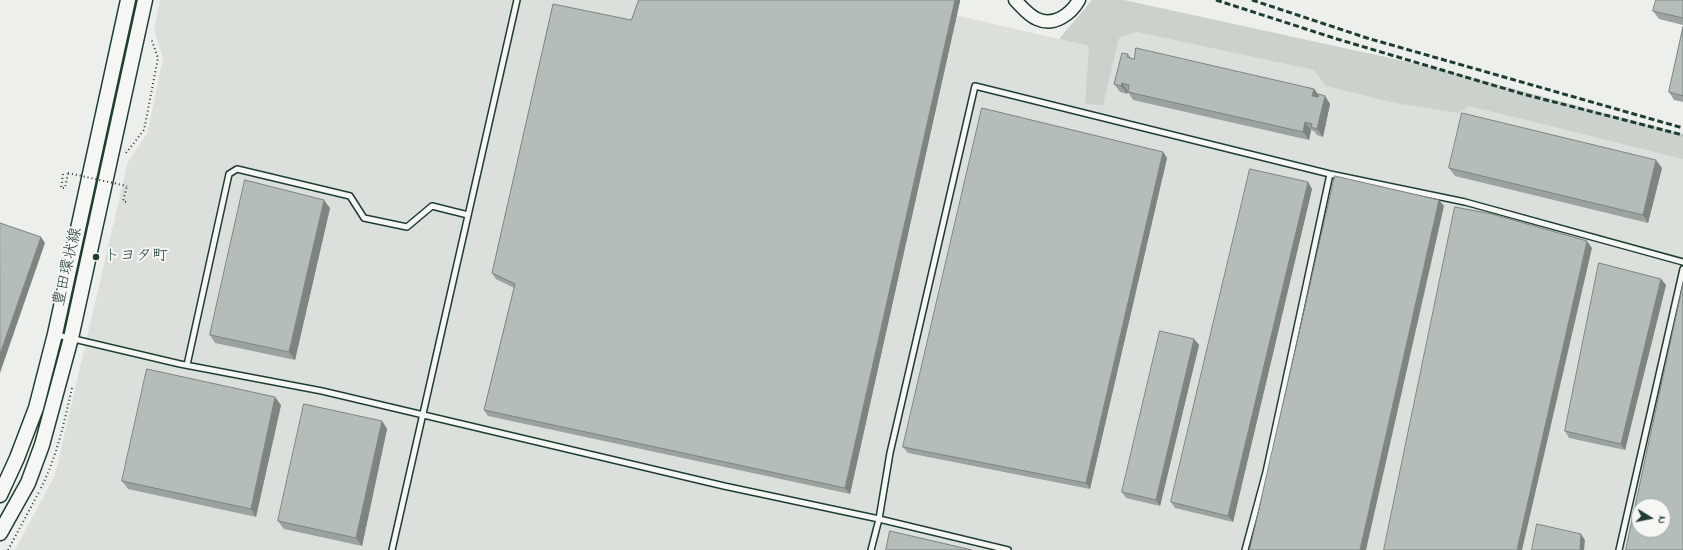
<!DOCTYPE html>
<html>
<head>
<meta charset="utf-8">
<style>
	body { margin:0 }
	#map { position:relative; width:1683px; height:550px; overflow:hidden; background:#edefea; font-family:"Indie Flower",sans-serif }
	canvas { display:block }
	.north { position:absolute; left:1631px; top:498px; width:40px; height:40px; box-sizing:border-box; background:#f6f6f2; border:1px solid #a0aca6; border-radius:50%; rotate:100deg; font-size:11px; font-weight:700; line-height:16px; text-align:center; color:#1f3d34 }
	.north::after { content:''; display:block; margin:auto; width:14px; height:18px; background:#1f3d34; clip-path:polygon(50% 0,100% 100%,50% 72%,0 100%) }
</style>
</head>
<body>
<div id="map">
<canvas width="1683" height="550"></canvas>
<div class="north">N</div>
</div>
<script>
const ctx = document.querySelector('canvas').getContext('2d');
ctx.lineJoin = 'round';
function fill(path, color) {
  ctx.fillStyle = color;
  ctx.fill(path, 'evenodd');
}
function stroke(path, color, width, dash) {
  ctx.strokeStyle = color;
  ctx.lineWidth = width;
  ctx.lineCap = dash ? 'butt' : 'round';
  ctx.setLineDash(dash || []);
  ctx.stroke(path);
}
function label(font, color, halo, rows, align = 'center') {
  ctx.font = font + ' "Indie Flower","Klee One",sans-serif';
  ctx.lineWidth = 4;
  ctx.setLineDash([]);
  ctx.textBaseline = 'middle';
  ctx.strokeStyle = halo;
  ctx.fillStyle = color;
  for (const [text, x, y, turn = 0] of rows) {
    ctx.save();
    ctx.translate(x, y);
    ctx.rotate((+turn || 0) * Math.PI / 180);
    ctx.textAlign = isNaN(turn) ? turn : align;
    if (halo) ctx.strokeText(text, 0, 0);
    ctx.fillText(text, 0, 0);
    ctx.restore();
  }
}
fill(new Path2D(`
	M160,0H890L1089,46L1108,0L1683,156V550H15L55,475L128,161L147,134L163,58L154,29ZM1639,506H1663V530H1639Z`), '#dce0db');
fill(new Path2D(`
	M1092,0H1124L1436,68L1683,134V159L1469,106L1459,113L1395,103L1326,86L1314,70L1137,32L1119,38L1103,105L1085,104L1089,46L1059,39Z`), '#cbd2cc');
const service = new Path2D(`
	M57,335L180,364L322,391L724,486L879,519L1008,550
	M187,365L229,174L237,169L350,196L364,218L407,227L432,206L468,215
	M392,550L517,0
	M871,550L879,519L890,453L975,86L1330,174L1465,202L1683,262
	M1245,550L1266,472L1330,174
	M1619,550L1683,269`);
const tertiary = new Path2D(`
	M1015,0C1022,7 1028,15 1037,19C1054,27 1071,14 1079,0`);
const secondary = new Path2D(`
	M0,495L17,458L36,408L55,334L128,0
	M0,533L28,483L42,445L71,338L145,0`);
stroke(service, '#1f3d34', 8);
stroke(tertiary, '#1f3d34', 15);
stroke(secondary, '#1f3d34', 17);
stroke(new Path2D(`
	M126,153L144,130L158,58L151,38
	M63,174L61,188H65L68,173
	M126,202L123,201L127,186
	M41,488C57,456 64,423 72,388
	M8,550L39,492`), '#1f3d34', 2, [1, 3]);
stroke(service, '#f6f6f2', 5);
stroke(tertiary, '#f6f6f2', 12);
stroke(secondary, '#f6f6f2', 14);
stroke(new Path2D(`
	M1216,0L1337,39L1523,94L1683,135
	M1252,0L1367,38L1683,128`), '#1f3d34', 3, [6, 3]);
stroke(new Path2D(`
	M68,173L127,186`), '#1f3d34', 2, [1, 3]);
fill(new Path2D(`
	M1683,0V25L1659,19L1653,11Z
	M960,1L850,494L488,416L484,410L514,288L496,279L492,273L631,20Z
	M1683,27V102L1674,100L1669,92Z
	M1128,54L1131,58L1314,89L1319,95L1325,96L1330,104L1323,137L1317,135L1314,131L1311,130L1309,140L1133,100L1128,92V91L1127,94L1120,92L1114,84Z
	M1163,152L1167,158L1090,489L908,453L903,447Z
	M1449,168H1662L1648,223L1455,176Z
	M1308,182L1312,189L1233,522L1175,508L1171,502Z
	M330,208L295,360L215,343L210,335Z
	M1661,279L1666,285L1625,450L1569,438L1565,431Z
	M1194,339L1199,345L1160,506L1126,498L1122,492Z
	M281,405L256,517L128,489L122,481Z
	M382,421L387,429L362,546L284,529L278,521Z`), '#9ba39e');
fill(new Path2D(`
	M955,0H960V1L850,494L845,488Z
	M1122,83L1128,91L1127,94L1121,86Z
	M1314,89L1320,97L1318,104L1312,96Z
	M1325,96L1330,104L1323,137L1317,129Z
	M1305,122L1311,130L1309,140L1303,132Z
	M1163,152L1167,158L1090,489L1086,483Z
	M1656,160L1662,168L1648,223L1643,215Z
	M1308,182L1312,189L1233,522L1228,516Z
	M324,200L330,208L295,360L289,352Z
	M1439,200L1444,206L1366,550H1360Z
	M41,237L45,243L0,373V354Z
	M1587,241L1592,248L1522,550H1517Z
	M1661,279L1666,285L1625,450L1621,444Z
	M1194,339L1199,345L1160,506L1156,500Z
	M275,397L281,405L256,517L251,509Z
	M382,421L387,429L362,546L356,538Z
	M1581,534L1585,540L1584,550H1580Z`), '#7e8481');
const building = new Path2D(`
	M639,0H955L845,488L484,410L515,284L492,273L553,4L631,20Z
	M1656,0H1683V18L1653,11Z
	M1683,27V96L1669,92Z
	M1136,48L1314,89L1312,96L1318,97L1319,94L1325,96L1317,129L1311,127L1312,124L1305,122L1303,132L1128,92L1129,85L1122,83L1121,86L1114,84L1122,53L1128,54L1127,57L1134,59Z
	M982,108L1163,152L1086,483L903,447Z
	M1462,113L1656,160L1643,215L1449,168Z
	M1250,169L1308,182L1228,516L1171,502Z
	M1335,176L1439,200L1360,550H1250Z
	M245,180L324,200L289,352L210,335Z
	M1455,207L1492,214L1587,241L1517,550H1384Z
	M0,223L41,237L0,354Z
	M1599,263L1661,279L1621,444L1565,431Z
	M1683,284V550H1626ZM1639,506H1663V530H1639Z
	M1160,331L1194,339L1156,500L1122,492Z
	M147,369L275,397L251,509L122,481Z
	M304,404L382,421L356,538L278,521Z
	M1537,524L1581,534L1580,550H1532Z
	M890,531L972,550H886Z`);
fill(building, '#b4bdb8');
stroke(building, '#7e8481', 1);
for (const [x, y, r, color] of [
	[96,257,4,"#1f3d34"]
]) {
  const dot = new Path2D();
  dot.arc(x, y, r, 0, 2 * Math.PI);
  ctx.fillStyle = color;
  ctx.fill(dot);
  stroke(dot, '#f6f6f2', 1.5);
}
label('16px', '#1f3d34', '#f6f6f2', [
	["トヨタ町",104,257]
], 'left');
label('16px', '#1f3d34', '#f6f6f2', [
	["豊田環状線",69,267,-77]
]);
</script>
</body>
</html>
